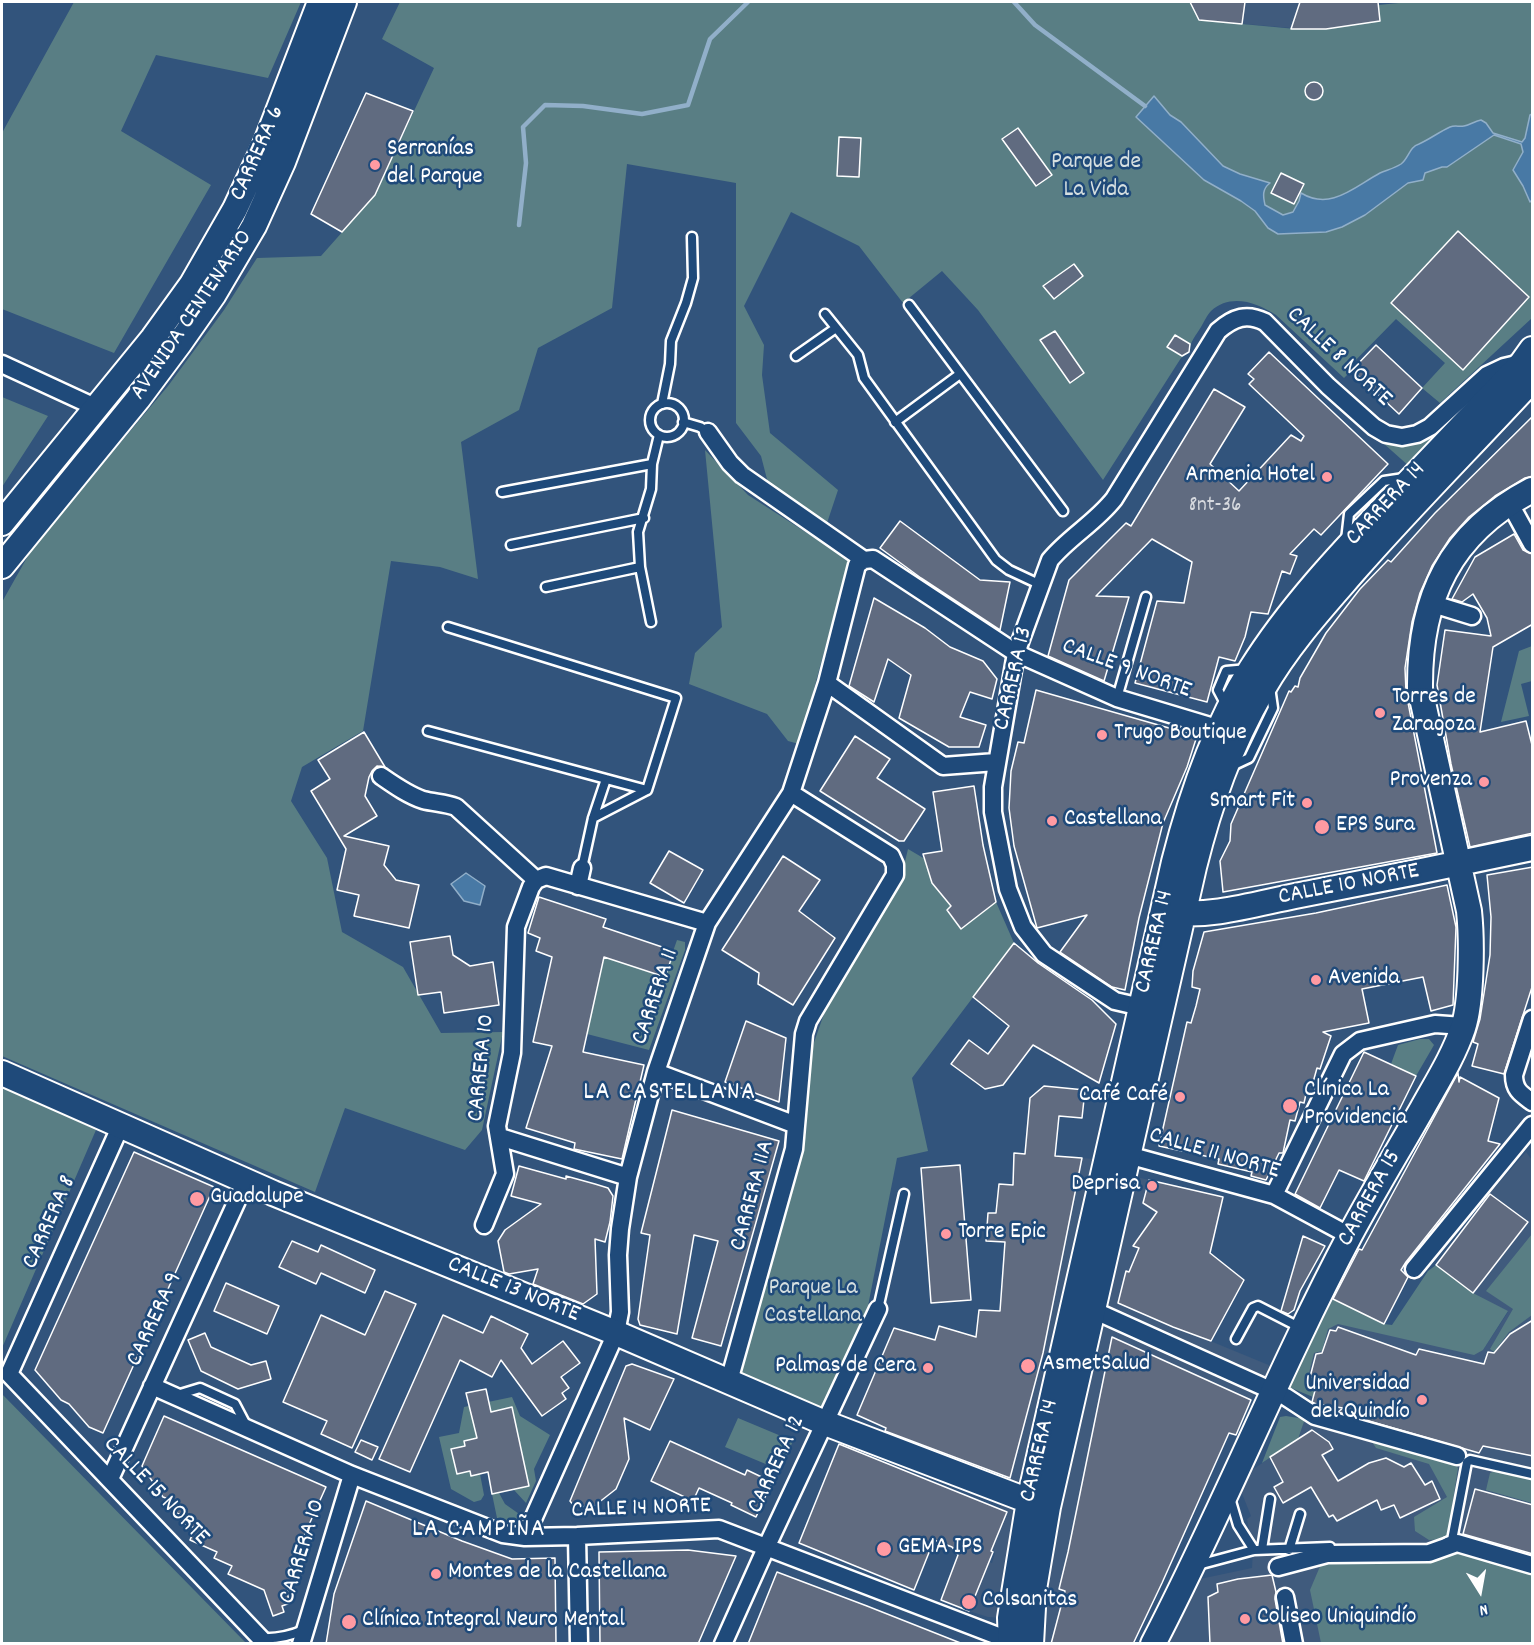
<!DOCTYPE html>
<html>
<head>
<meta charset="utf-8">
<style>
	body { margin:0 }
	#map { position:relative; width:1534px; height:1645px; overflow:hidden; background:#32547c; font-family:Dekko,sans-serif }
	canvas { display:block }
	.frame { position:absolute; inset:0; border:3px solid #fff; pointer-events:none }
	.north { position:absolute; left:1450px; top:1561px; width:60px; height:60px; -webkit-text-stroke:4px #1f4a7a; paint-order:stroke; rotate:169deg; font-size:16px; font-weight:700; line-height:24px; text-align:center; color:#fff }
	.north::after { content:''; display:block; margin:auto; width:21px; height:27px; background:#fff; clip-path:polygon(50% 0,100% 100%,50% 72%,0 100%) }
</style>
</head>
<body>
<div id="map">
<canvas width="1534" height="1645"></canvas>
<div class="frame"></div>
<div class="north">N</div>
</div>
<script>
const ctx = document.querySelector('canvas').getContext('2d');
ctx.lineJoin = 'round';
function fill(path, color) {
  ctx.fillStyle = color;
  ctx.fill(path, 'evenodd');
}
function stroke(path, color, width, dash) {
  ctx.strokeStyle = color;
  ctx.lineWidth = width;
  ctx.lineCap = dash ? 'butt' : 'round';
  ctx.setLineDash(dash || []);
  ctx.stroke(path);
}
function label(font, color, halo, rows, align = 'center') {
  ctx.font = font + ' Dekko,sans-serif';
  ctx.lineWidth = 5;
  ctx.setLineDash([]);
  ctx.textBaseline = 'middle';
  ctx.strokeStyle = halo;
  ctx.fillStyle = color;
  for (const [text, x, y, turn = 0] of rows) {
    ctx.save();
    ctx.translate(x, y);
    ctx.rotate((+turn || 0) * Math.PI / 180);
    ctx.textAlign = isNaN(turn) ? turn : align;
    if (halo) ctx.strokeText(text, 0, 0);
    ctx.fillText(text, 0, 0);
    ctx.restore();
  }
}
fill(new Path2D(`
	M1200,2H1300L1291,28L1199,20Z
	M1526,1152L1532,1160V1643L1167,1644L1185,1600L1200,1579L1252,1568L1253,1550L1247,1519L1251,1516L1241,1491L1252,1470L1298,1439L1305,1419L1313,1423L1317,1405L1312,1404L1313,1397L1289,1387L1333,1299L1384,1324L1483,1350L1508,1312L1473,1293L1527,1222L1490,1193Z
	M1082,1158L1106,1160L1124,1174L1149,1180L1143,1202L1157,1212L1133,1246L1139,1248L1129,1272L1126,1271L1118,1303L1271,1366L1251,1400L1112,1337L1068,1552L1059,1588L1067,1593L1060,1609L1052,1643H1031V1620L988,1617L969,1611L989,1562L992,1563L995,1553L991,1551L1007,1512L1000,1509L1041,1357Z`), '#405b7d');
fill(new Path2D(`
	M74,2H301L268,78L156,55L121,131L211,185L114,353L2,309V133Z
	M400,2H1190L1199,20L1296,29H1326L1380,21L1378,5L1409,2H1532V318L1440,403L1422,388L1445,363L1396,319L1349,367L1352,370L1344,378L1276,315C1257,302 1230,293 1211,311C1207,315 1204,322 1201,327C1196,335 1190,342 1189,352L1181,358L1103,480L978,310L942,271L903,303L859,246L791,212L744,306L764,345L762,375L770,433L838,490L827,523L768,483L761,456L736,423V183L627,164L612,308L538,348L519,410L461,442L478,579L440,567L391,561L363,731L302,767L291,801L327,858L342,932L403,967L441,1033L503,1032L482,1130L465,1150L345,1108L315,1192L2,1056V602L33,547L168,386L224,310L257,258L321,256L375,195L434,68L382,39Z
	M2,397L48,416L2,487Z
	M1434,433L1439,438L1410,467L1383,443L1384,441Z
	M705,450L748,495L849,560L799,744L788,741L767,714L689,684L695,653L722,627Z
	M1532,646V681L1521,684L1529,716L1501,722L1519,651Z
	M908,849L925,859L932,883L951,906L947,911L961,929L996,902L1014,943L912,1078L928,1151L897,1158L868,1306L822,1407L743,1378L740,1370L774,1252L806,1133L811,1051L825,1011L887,907L901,878Z
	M677,940L685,942V950L649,1050L587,1034L606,950L610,959L664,977Z
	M1420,1039H1429L1434,1045L1416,1076L1391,1064L1398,1045Z
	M2,1084L96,1130L2,1348Z
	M1532,1234V1315L1509,1332L1494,1352L1490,1349L1513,1309L1486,1291Z
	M1436,1265L1473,1293L1508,1311L1483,1350L1474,1355L1338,1324L1328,1329L1322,1351L1314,1353L1308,1377L1316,1380L1313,1397L1289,1387L1333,1299L1384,1324L1392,1325L1428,1271Z
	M2,1394L246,1643H247H2Z
	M512,1397L520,1416L550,1435L534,1469L536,1481L526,1503L514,1490L529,1486L512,1407L472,1416L477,1438L464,1441L465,1446L451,1449L457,1474L470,1471L472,1476L480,1474L484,1495L481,1500L474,1502L451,1489L439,1437L459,1433L464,1407Z
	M1286,1416L1305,1419L1298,1439L1262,1463L1280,1417Z
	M738,1418L793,1441L780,1470L725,1447Z
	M1367,1434L1453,1462L1458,1468L1447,1539L1429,1540L1415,1531L1414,1517L1447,1497L1429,1464L1376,1448Z
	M1495,1471L1532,1480V1503L1486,1490L1490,1473Z
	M499,1493L505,1504L522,1516L517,1524L497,1518L492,1494Z
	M1462,1551L1532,1573V1643H1321L1310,1590L1324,1557L1429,1558Z`), '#597e84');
const water = new Path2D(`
	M1154,96L1170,115L1181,122L1223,166L1240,174L1270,183C1262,189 1263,196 1265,205L1283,215L1293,212L1299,201L1301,193C1331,211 1354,187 1380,173C1387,170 1395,168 1401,164C1409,158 1409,147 1419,144C1430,139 1439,132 1450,127C1455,125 1459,127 1464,126C1470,125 1475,121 1481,120L1486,123L1493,133L1522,142L1525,138L1530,115L1532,114V200L1530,202L1523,186L1513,170L1523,152L1521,144L1494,135L1447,167H1442L1425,173L1423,180L1408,183L1365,215L1342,227L1326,232L1278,234L1268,228L1255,211L1241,201L1204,180L1136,117Z
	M466,873L485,886L480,905L464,901L451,884Z`);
fill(water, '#4879a5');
stroke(water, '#91afc9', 1.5);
stroke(new Path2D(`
	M1014,2L1035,25L1145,106
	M519,225L526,163L523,127L545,105L583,106L642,114L688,105L710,39L748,2`), '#91afc9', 4.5);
const building = new Path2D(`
	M1190,2H1245L1242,24L1199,20Z
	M1300,2H1378L1380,21L1326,29H1291Z
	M1305 91a9 9 0 1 1 18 0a9 9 0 1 1-18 0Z
	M366,93L413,111L375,195L342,232L311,214Z
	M1018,128L1052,175L1036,186L1002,139Z
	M839,137L861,138L859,177L837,176Z
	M1281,173L1304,184L1294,204L1271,193Z
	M1458,231L1529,297L1463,370L1391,303Z
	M1074,264L1083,276L1054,299L1043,286Z
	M1055,331L1084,373L1070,383L1040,340Z
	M1175,335L1190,344L1189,352L1182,356L1167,347Z
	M1376,345L1422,388L1399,414L1352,370Z
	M1269,352L1388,464L1321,535L1314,529L1290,554L1297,556L1290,574L1282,571L1268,614L1251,612L1245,637L1235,661L1219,657L1207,702L1135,683L1157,601L1184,603L1192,562L1152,539L1096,596L1129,597L1104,681L1048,656L1069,580L1126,523L1131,526L1214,389L1245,407L1210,464L1239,491L1291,435L1301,441L1304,436L1249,384L1254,379L1248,374Z
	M1533,416V476L1525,478L1495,496L1469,517L1450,538L1432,566L1420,593L1412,622L1405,668L1406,692L1437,853L1223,892L1220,861L1230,841L1231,824L1289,691L1291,692L1295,686L1298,687L1300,678L1326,633L1360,589L1388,560L1391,562L1435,513Z
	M900,521L980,580L1010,582L1000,630L921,578L880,548Z
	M1514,534L1523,550L1533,554V624L1493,647L1480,732L1526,721L1533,749V833L1470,847L1451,764L1437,685L1445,630L1491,636L1487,618L1473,594L1462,602L1452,599L1475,557Z
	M874,598L925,628L950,647L983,661L997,679L992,699L970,692L960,717L986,725L979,747H949L899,718L911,675L888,659L874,702L849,686Z
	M1036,690L1197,736L1187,767L1163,823L1139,918L1125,990L1112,987L1060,952L1087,915L1037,928L1014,846L1009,808L1011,771L1018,742L1024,743Z
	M364,732L385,767L377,766L372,771L369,777L365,796L377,816L344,836L389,846L384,865L396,880L419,885L409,928L354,916L359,895L337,890L346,849L311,791L330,779L318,760Z
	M855,736L890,759L877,778L925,809L904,841H899L820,791Z
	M974,786L983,845L996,902L961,929L947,910L951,906L932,883L923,854L942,851L933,792Z
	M669,851L703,870L684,903L650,883Z
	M783,856L820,880L799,911L835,938L793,1005L758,984L759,973L722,950Z
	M1533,867V984L1504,1074L1472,1066L1478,1044L1473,1042L1480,1019L1490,955L1491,917L1487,875Z
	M1447,885L1456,927L1453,1005L1431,1011L1423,977L1362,989L1369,1023L1323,1032L1331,1036L1320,1069L1317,1068L1312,1086L1308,1085L1304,1103L1300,1102L1295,1121L1290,1120L1283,1153H1279L1266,1180L1251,1176L1252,1172L1218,1164L1219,1159L1159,1146L1187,1022L1191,1023L1196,1006L1200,989L1192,987L1193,971L1204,932L1316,913Z
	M539,897L606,919L603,927L674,951L665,977L604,957L583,1052L644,1065L622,1159L574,1149L575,1143L526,1128L552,1046L533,1042L552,957L536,951L540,938L528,933Z
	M450,936L453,955L470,966L493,962L499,1005L444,1013L441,992L418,995L410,942Z
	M1014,943L1038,963L1092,1000L1116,1024L1099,1083L1033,1045L1003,1085L985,1089L951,1064L969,1040L988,1054L1009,1026L973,997Z
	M746,1021L786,1038L779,1102L725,1082Z
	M1364,1052L1416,1076L1364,1181L1339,1170L1320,1208L1295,1194Z
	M1458,1073L1459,1082L1460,1077L1499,1098L1488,1141L1500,1144L1406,1262L1401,1270L1408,1277L1384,1324L1333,1299L1359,1249L1362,1250Z
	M1044,1086L1085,1090L1082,1118L1059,1116L1055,1156L1082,1158L1043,1353L1010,1478L885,1431L886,1428L857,1415L894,1328L935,1340L939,1326L976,1337L979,1310L1000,1311L1005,1242L986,1241L988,1213H996L999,1184L1013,1185L1014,1153L1025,1154L1030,1098Z
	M672,1110L779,1141L721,1346L692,1338L718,1241L694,1235L677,1334L640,1325L638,1319L650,1235L641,1233Z
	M134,1152L214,1187L103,1433L89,1427L69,1404L61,1400L35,1370Z
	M960,1165L971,1300L931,1303L921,1168Z
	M519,1166L566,1179V1176L595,1184L608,1188L613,1196L610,1222L605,1242L595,1239L597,1294L583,1304L533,1284L538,1269L509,1274L504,1272L498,1241L505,1230L541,1204L511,1196Z
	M1149,1180L1223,1197L1210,1253L1244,1280L1211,1341L1173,1327L1118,1303L1126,1271L1129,1272L1139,1248L1133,1246L1157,1212L1143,1203Z
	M1490,1194L1528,1222L1473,1293L1436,1265Z
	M1303,1236L1325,1246L1300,1291L1294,1310L1288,1314L1281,1311Z
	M292,1241L318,1252L321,1245L375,1270L365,1293L321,1273L316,1284L279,1267Z
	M226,1283L279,1306L267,1334L214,1311Z
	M385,1291L416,1304L352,1448L321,1434L327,1421L283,1402L321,1315L365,1335Z
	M443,1315L483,1333L491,1316L528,1334L521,1348L532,1364L563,1341L580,1363L561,1377L569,1388L562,1393L566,1399L542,1416L501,1360L492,1377L460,1360L410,1472L379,1459Z
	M1533,1320V1456L1483,1446L1479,1453L1338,1412L1343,1408L1316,1404L1312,1402L1318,1379L1310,1377L1316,1354L1322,1353L1330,1330L1336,1331L1338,1327L1416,1355L1419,1349L1484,1364L1488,1352L1494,1353L1510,1334Z
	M205,1333L211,1347L251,1365L266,1361L271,1379L238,1389L201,1371L188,1340Z
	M1112,1337L1251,1400L1236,1435L1229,1433L1162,1583L1133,1644H1051L1065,1591L1059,1589L1068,1552Z
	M632,1364L674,1379L650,1430L624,1418L629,1459L616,1489L593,1507L574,1506L570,1501L626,1366Z
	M486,1389L491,1412L512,1407L529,1486L492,1494L488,1472L471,1476L470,1471L457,1474L451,1449L465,1446L464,1441L477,1438L466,1393Z
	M164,1416L326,1487L289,1569L296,1572L287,1593L290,1603L282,1606L284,1612L273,1616L264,1590L228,1574L232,1566L214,1558L217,1552L190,1540L195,1528L180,1522L183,1516L170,1510L174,1501L163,1497L142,1466Z
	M1312,1430L1329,1442L1333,1449L1322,1455L1338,1481L1369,1463L1386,1458L1404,1467L1411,1463L1425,1485L1432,1481L1440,1499L1400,1518L1394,1505L1381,1510L1377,1500L1337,1521L1333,1515L1329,1517L1311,1487L1283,1503L1274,1487L1283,1482L1270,1457Z
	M361,1440L378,1447L372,1460L355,1452Z
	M670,1441L745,1475L747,1470L772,1482L756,1517L731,1505L732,1503L699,1488L693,1501L651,1481Z
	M839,1444L1007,1512L991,1551L993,1552L969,1611L941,1600L958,1555L952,1547L934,1540L914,1590L799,1543Z
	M1475,1489L1533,1505V1554L1463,1534Z
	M366,1501L462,1541L512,1559L555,1558L556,1644H326L334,1594Z
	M688,1550L736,1556L698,1644H600L599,1552Z
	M777,1572L867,1606L963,1644H748Z
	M1272,1575L1276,1592L1275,1599L1283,1644H1210L1208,1597L1218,1592L1217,1584L1238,1579Z`);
fill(building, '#606b80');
stroke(building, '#fff', 1.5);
const lane = new Path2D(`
	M909,305L1063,511
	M825,314L858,355L864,378L996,560L1009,570L1041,585
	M796,356L836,328
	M650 420a17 17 0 1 1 34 0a17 17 0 1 1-34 0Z
	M662,404L670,364L671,341L686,303L693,278L692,237
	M683,422L700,427L708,432
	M895,422L960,374
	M502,492L652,464
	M1346,540L1349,514L1384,481L1404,478
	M511,545L644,518
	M546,587L640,567
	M651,622L640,567L638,532L651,489L652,464L659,435
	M448,627L676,698L647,790L593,818
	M1117,698L1146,597
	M1226,705L1218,690L1226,671L1248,669
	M428,731L647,790
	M1232,766L1249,758L1273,708L1270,687
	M582,868L593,818L606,779
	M878,1309L904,1194
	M1236,1339L1253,1308L1258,1306L1301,1328
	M177,1395L200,1388L235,1404L246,1425
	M1230,1498L1238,1525L1254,1550
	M1447,1542L1452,1540L1467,1462L1470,1460L1532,1474
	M1262,1549L1270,1499
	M1289,1550L1300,1514
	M1198,1565L1254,1550L1330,1547
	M261,1638C277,1639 290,1636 304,1630`);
const street = new Path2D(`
	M2,364L95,407
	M708,432L730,463L742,475L864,560
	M1509,502L1532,544
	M864,560L873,559L1016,653L1117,698L1220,729
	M1430,603L1472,616
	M827,683L943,766L996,762
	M381,776C394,785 408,795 423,800C435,803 445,803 456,807L536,880
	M536,880L546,876L707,923
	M578,886L582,868
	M1141,1007L1115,1001L1044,954L1023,927L1008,889L993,812V787L1016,653L1050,560C1069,537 1095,523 1114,499L1218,331C1234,317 1247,313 1265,322L1328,386L1374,427L1386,434L1402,437L1417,434L1430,427L1487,375L1504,367L1521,363
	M1532,1019L1514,1075C1514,1090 1521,1094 1532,1102
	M656,1072L796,1125
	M121,1125L9,1374L266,1644
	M500,1137L628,1177
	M1128,1155L1274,1195L1350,1236
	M1274,1195L1343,1054L1360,1041L1435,1024L1463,1026
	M484,1225L505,1174L497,1126L512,1053L516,927L531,887L536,880
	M1414,1269L1532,1125
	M1093,1310L1286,1397L1315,1416L1457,1456
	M729,1381L794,1149L804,1034L808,1021L895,875V865L891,856L791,793
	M152,1386L352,1475L503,1534L525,1537L577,1536L719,1529L998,1636
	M110,1479L246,1181
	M577,1536L579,1644
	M525,1537L616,1333L620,1312L618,1255L620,1229L628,1177L656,1072L707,923L791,793L827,683L857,565L864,560
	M1278,1567L1327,1554L1429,1553L1457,1543L1532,1565
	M1285,1597L1294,1644
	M301,1644L352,1475
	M723,1644L766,1548L878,1309`);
const secondary = new Path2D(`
	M2,523L153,338L192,284L235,209L265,145L320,2
	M2,566L138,399L179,344L214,294L254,226L283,162L344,2
	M1169,912C1210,918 1255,904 1295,896C1374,881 1453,865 1532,848
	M2,1073L273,1193L616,1333L825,1423L1029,1501
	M1011,1644L1010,1618L1029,1501L1174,862C1191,795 1214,728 1251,669C1291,605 1345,549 1396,495C1438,451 1480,407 1522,363L1532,349
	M1031,1644L1034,1589L1048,1507L1194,867C1210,803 1230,746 1263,689C1288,645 1322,608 1355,570C1412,505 1473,444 1532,380
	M1153,1644C1223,1510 1279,1369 1350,1235C1373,1192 1398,1151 1422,1109C1437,1082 1453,1057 1463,1028C1472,1001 1472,939 1469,911L1420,689C1419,598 1450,533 1532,490`);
stroke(lane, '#fff', 13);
stroke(street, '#fff', 21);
stroke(secondary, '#fff', 28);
stroke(lane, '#1f4a7a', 8);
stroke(street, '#1f4a7a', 16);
stroke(secondary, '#1f4a7a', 24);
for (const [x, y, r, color] of [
	[375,165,6,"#ff9aa2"],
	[1327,477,6,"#ff9aa2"],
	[1380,713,6,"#ff9aa2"],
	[1102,735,6,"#ff9aa2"],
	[1484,782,6,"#ff9aa2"],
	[1307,803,6,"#ff9aa2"],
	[1052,821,6,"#ff9aa2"],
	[1322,827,8,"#ff9aa2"],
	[1316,980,6,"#ff9aa2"],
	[1180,1097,6,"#ff9aa2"],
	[1290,1106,8,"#ff9aa2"],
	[1152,1186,6,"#ff9aa2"],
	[197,1199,8,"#ff9aa2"],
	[946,1234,6,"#ff9aa2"],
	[1028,1366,8,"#ff9aa2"],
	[928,1368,6,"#ff9aa2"],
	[1422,1400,6,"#ff9aa2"],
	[884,1549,8,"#ff9aa2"],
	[436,1574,6,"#ff9aa2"],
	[969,1602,8,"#ff9aa2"],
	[1245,1619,6,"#ff9aa2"],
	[349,1622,8,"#ff9aa2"]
]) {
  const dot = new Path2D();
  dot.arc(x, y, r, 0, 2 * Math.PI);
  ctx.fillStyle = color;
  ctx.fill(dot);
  stroke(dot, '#1f4a7a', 2);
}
label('21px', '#d7dadf', null, [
	["8nt-36",1215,507]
]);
label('24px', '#fff', '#1f4a7a', [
	["Serranías",387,151],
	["del Parque",387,179],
	["Armenia Hotel",1315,477,"right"],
	["Torres de",1392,699],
	["Zaragoza",1392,727],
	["Trugo Boutique",1114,735],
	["Provenza",1472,782,"right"],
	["Smart Fit",1295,803,"right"],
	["Castellana",1064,821],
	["EPS Sura",1336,827],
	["Avenida",1328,980],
	["Clínica La",1304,1092],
	["Providencia",1304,1120],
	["Café Café",1168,1097,"right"],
	["Deprisa",1140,1186,"right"],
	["Guadalupe",210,1199],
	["Torre Epic",958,1234],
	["AsmetSalud",1042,1366],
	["Palmas de Cera",916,1368,"right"],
	["Universidad",1410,1386,"right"],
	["del Quindío",1410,1414,"right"],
	["GEMA IPS",898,1549],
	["Montes de la Castellana",448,1574],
	["Colsanitas",982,1602],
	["Coliseo Uniquindío",1257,1619],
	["Clínica Integral Neuro Mental",362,1622]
], 'left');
label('24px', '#fff', '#1f4a7a', [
	["CARRERA 6",259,154,-66],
	["AVENIDA CENTENARIO",193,316,-56],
	["CALLE 8 NORTE",1338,358,43],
	["CARRERA 14",1387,505,-47],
	["CALLE 9 NORTE",1126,670,20],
	["CARRERA 13",1015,679,-77],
	["CALLE 10 NORTE",1349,886,-11],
	["CARRERA 14",1156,942,-77],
	["CARRERA 11",657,997,-71],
	["CARRERA 10",483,1068,-84],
	["CALLE 11 NORTE",1214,1155,16],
	["CARRERA 11A",754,1196,-75],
	["CARRERA 15",1371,1199,-61],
	["CARRERA 8",51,1223,-66],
	["CALLE 13 NORTE",513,1291,22],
	["CARRERA 9",156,1320,-65],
	["CARRERA 14",1041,1451,-77],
	["CARRERA 12",778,1465,-65],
	["CALLE 15 NORTE",155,1492,46],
	["CALLE 14 NORTE",641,1510,-2],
	["CARRERA 10",304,1552,-73]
]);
label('24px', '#d6dfe0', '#1f4a7a', [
	["Parque de",1096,164],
	["La Vida",1096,192],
	["Parque La",813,1290],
	["Castellana",813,1318]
]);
ctx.letterSpacing = '1.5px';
label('26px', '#fff', '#1f4a7a', [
	["LA CASTELLANA",670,1094],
	["LA CAMPIÑA",479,1531]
]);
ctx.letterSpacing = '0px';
</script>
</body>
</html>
